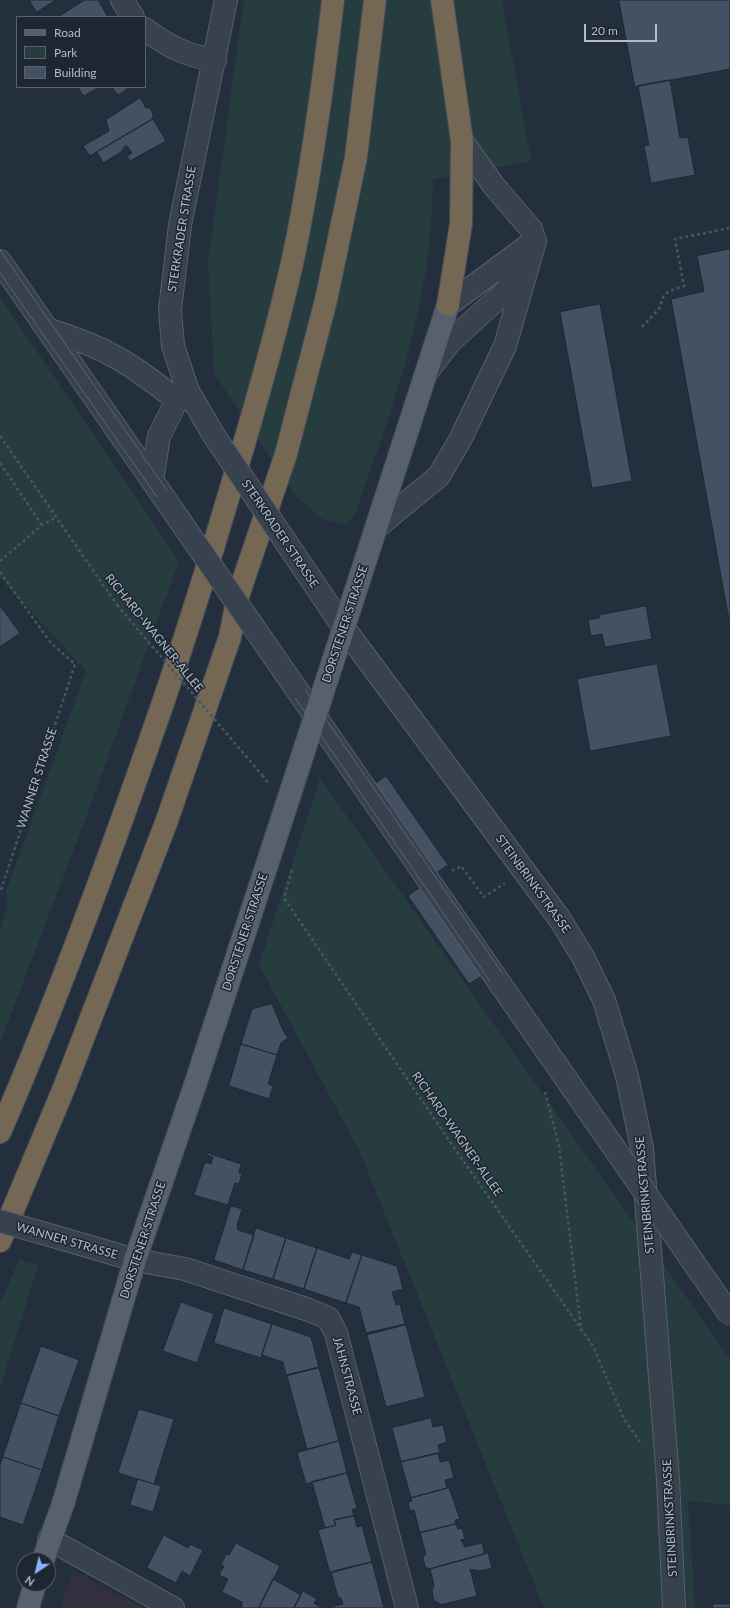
<!DOCTYPE html>
<html>
<head>
<meta charset="utf-8">
<style>
	body { margin:0 }
	#map { position:relative; width:730px; height:1608px; overflow:hidden; background:#242f3e; font-family:Lato,sans-serif }
	canvas { display:block }
	.legend { position:absolute; left:16px; top:16px; width:130px; height:72px; box-sizing:border-box; background:#1d2633; border:1px solid #59626f; margin:0; padding:5px 7px; list-style:none; font-size:12px; color:#b4bcc9 }
	.legend li { display:flex; align-items:center; gap:8px; height:20px }
	.legend b { width:20px; border:1px solid #59626f }
	.north { position:absolute; left:16px; top:1552px; width:40px; height:40px; box-sizing:border-box; background:#1d2633; border:1px solid #59626f; border-radius:50%; rotate:215deg; font-size:11px; font-weight:700; line-height:16px; text-align:center; color:#b4bcc9 }
	.north::after { content:''; display:block; margin:auto; width:14px; height:18px; background:#8ab4f8; clip-path:polygon(50% 0,100% 100%,50% 72%,0 100%) }
	.scale { position:absolute; left:584px; top:24px; width:73px; height:18px; box-sizing:border-box; border:2px solid #b4bcc9; border-top:0; padding-left:5px; font-size:12px; line-height:14px; white-space:nowrap; color:#b4bcc9; -webkit-text-stroke:3px #1d2633; paint-order:stroke }
</style>
</head>
<body>
<div id="map">
<canvas width="730" height="1608"></canvas>
<ul class="legend">
<li><b style="height:5px;background:#56606e"></b>Road</li>
<li><b style="height:11px;background:#263c3f"></b>Park</li>
<li><b style="height:11px;background:#455162"></b>Building</li>
</ul>
<div class="north">N</div>
<div class="scale">20 m</div>
</div>
<script>
const ctx = document.querySelector('canvas').getContext('2d');
ctx.lineJoin = 'round';
function fill(path, color) {
  ctx.fillStyle = color;
  ctx.fill(path, 'evenodd');
}
function stroke(path, color, width, dash) {
  ctx.strokeStyle = color;
  ctx.lineWidth = width;
  ctx.lineCap = dash ? 'butt' : 'round';
  ctx.setLineDash(dash || []);
  ctx.stroke(path);
}
function label(font, color, halo, rows, align = 'center') {
  ctx.font = font + ' Lato,sans-serif';
  ctx.lineWidth = 3;
  ctx.setLineDash([]);
  ctx.textBaseline = 'middle';
  ctx.strokeStyle = halo;
  ctx.fillStyle = color;
  for (const [text, x, y, turn = 0] of rows) {
    ctx.save();
    ctx.translate(x, y);
    ctx.rotate((+turn || 0) * Math.PI / 180);
    ctx.textAlign = isNaN(turn) ? turn : align;
    if (halo) ctx.strokeText(text, 0, 0);
    ctx.fillText(text, 0, 0);
    ctx.restore();
  }
}
fill(new Path2D(`
	M73,1571L145,1608H61Z`), '#32303f');
fill(new Path2D(`
	M244,0H502L531,161L433,179C432,198 432,217 430,236C421,332 387,424 355,514L346,525L322,519L296,496L214,373L208,262Z
	M0,297L179,561L82,828L0,1043V930L7,907L6,892L86,671L0,578Z
	M320,778L730,1359V1505L688,1501L695,1608H544L359,1150L259,965Z
	M19,1260L38,1265L0,1388V1304Z`), '#263c3f');
const building = new Path2D(`
	M29,0H56L37,12Z
	M85,0H98L108,17H58Z
	M619,0H730V69L635,87Z
	M670,80L680,138L688,137L695,175L651,183L644,146L649,145L638,86Z
	M78,87H99L84,96Z
	M112,87H130L118,95Z
	M140,98L146,108H150L153,114V119L90,156L83,146L109,131L106,120Z
	M153,119L166,141L130,161L127,156L132,153L126,145L121,152L103,163L97,152Z
	M730,249V626L671,299L704,291L697,256Z
	M600,304L632,481L592,488L560,312Z
	M0,606L20,633L0,647Z
	M646,606L652,639L605,647L602,634L591,636L588,620L599,618L600,615Z
	M657,664L671,736L590,751L577,679Z
	M386,776L448,865L436,873L375,784Z
	M420,888L482,976L469,984L408,896Z
	M272,1004L283,1030L288,1038L281,1043L277,1055L241,1044L252,1009Z
	M241,1044L277,1055L268,1084L273,1086L269,1099L229,1086Z
	M208,1153L241,1164L239,1173L242,1174L239,1184L235,1183L228,1205L194,1195L205,1162L211,1164L213,1157L207,1155Z
	M231,1206L242,1209L237,1226L238,1230L254,1235L243,1270L214,1260Z
	M256,1228L286,1238L273,1279L243,1270Z
	M286,1238L317,1248L304,1289L273,1279Z
	M317,1248L349,1259L352,1252L362,1255L346,1303L304,1289Z
	M362,1255L397,1266L403,1289L392,1292L396,1305L400,1304L405,1324L366,1333L359,1307L346,1303Z
	M181,1302L214,1314L197,1363L163,1351Z
	M224,1308L272,1324L261,1358L214,1343Z
	M272,1324L311,1337L319,1367L286,1375L283,1362L262,1355Z
	M406,1325L425,1397L386,1407L367,1335Z
	M41,1346L79,1360L59,1416L21,1403Z
	M319,1368L339,1441L307,1449L287,1376Z
	M21,1403L59,1416L42,1470L3,1457Z
	M139,1409L174,1419L154,1484L118,1473Z
	M431,1418L433,1427L443,1425L447,1442L438,1445L440,1453L401,1462L392,1428Z
	M339,1441L347,1473L306,1484L297,1453Z
	M438,1453L440,1462L449,1460L454,1478L445,1480L447,1488L411,1498L401,1462Z
	M3,1457L42,1470L23,1525L0,1517V1466Z
	M347,1473L357,1508L352,1510L354,1516L334,1520L336,1525L325,1528L312,1482Z
	M138,1479L161,1486L153,1512L130,1505Z
	M449,1488L460,1519L455,1520L456,1524L420,1533L414,1510L410,1511L408,1502L412,1501L411,1498Z
	M354,1516L357,1527L362,1526L372,1562L330,1573L318,1530L336,1525L334,1520Z
	M456,1524L458,1529L462,1528L465,1539L461,1540L465,1547L482,1543L485,1554L430,1569L425,1567L423,1557L426,1554L420,1533Z
	M164,1535L188,1548L190,1544L203,1550L190,1576L182,1571L176,1583L147,1568Z
	M236,1543L280,1566L259,1608H242V1602L222,1592L228,1579L219,1575L224,1566L221,1565L226,1554L229,1555Z
	M488,1553L492,1568L479,1571L470,1569L477,1596L440,1605L438,1602L434,1601L432,1591L434,1585L430,1569Z
	M372,1562L384,1608H327L343,1604L341,1598L338,1597L331,1572Z
	M273,1579L301,1595L294,1608H259Z
	M303,1591L317,1599L314,1603L322,1608H294Z
	M713,1604H730V1608H713Z`);
fill(building, '#455162');
stroke(building, '#1f2835', 1);
const minor = new Path2D(`
	M122,0L133,17
	M145,29C167,46 187,56 215,60
	M0,261L167,502
	M448,305L529,245
	M47,329C68,336 90,343 110,354C134,366 156,384 177,400L188,391
	M427,372L450,342L507,290L520,267
	M213,434L188,391L173,346L170,310L180,225L226,0
	M152,480L159,436L177,400
	M378,526L439,476L460,440L505,346L535,241L531,229L494,186L462,141
	M294,554L344,628L559,918L583,957L604,1000L627,1076L642,1148L668,1479L674,1608
	M295,687L501,985
	M53,1236L135,1260L185,1269L309,1310L328,1318L336,1333L407,1608
	M49,1539L173,1608`);
const major = new Path2D(`
	M43,1560L63,1504L135,1260L194,1088L291,791L448,305
	M28,1608L35,1584`);
const highway = new Path2D(`
	M442,0L462,141L461,224L448,305
	M0,1132C55,1005 103,875 149,743C181,653 209,563 236,471C257,401 277,330 293,259C311,173 323,87 333,0
	M0,1241L64,1088L166,823L230,637L238,596L286,454L326,300L356,157L375,0`);
stroke(minor, '#565f6c', 24);
stroke(major, '#414a57', 24);
stroke(highway, '#434c59', 24);
stroke(new Path2D(`
	M642,327L659,309L663,297L669,291L684,286L675,239L730,228
	M0,436L117,605
	M0,463L42,525
	M0,561L42,525L55,518
	M0,572L51,643L75,664L0,893
	M262,775L269,784
	M292,870L284,898L448,1139L593,1346L624,1419L640,1442
	M452,871L461,866L484,897L505,883
	M545,1092L559,1146L581,1328`), '#44595c', 2.5, [3, 3]);
stroke(minor, '#38414e', 22);
stroke(major, '#56606e', 22);
stroke(highway, '#746855', 22);
stroke(new Path2D(`
	M0,250L730,1301
	M0,273L162,504L511,1012L730,1326`), '#5a6575', 1);
const minorBridge = new Path2D(`
	M213,434L294,554
	M167,502L295,687
	M501,985L730,1315
	M0,1221L53,1236`);
stroke(minorBridge, '#565f6c', 24, []);
stroke(new Path2D(`
	M117,605L262,775`), '#44595c', 2.5, [3, 3]);
stroke(minorBridge, '#38414e', 22);
label('12px', '#b4bcc9', '#1d2633', [
	["STERKRADER STRASSE",182,229,-81],
	["STERKRADER STRASSE",280,534,56],
	["DORSTENER STRASSE",345,624,-72],
	["RICHARD-WAGNER-ALLEE",154,633,51],
	["WANNER STRASSE",37,778,-72],
	["STEINBRINKSTRASSE",533,884,54],
	["DORSTENER STRASSE",245,932,-72],
	["RICHARD-WAGNER-ALLEE",457,1134,55],
	["STEINBRINKSTRASSE",645,1195,-95],
	["DORSTENER STRASSE",143,1240,-72],
	["WANNER STRASSE",67,1241,16],
	["JAHNSTRASSE",347,1376,75],
	["STEINBRINKSTRASSE",670,1518,-93]
]);
</script>
</body>
</html>
